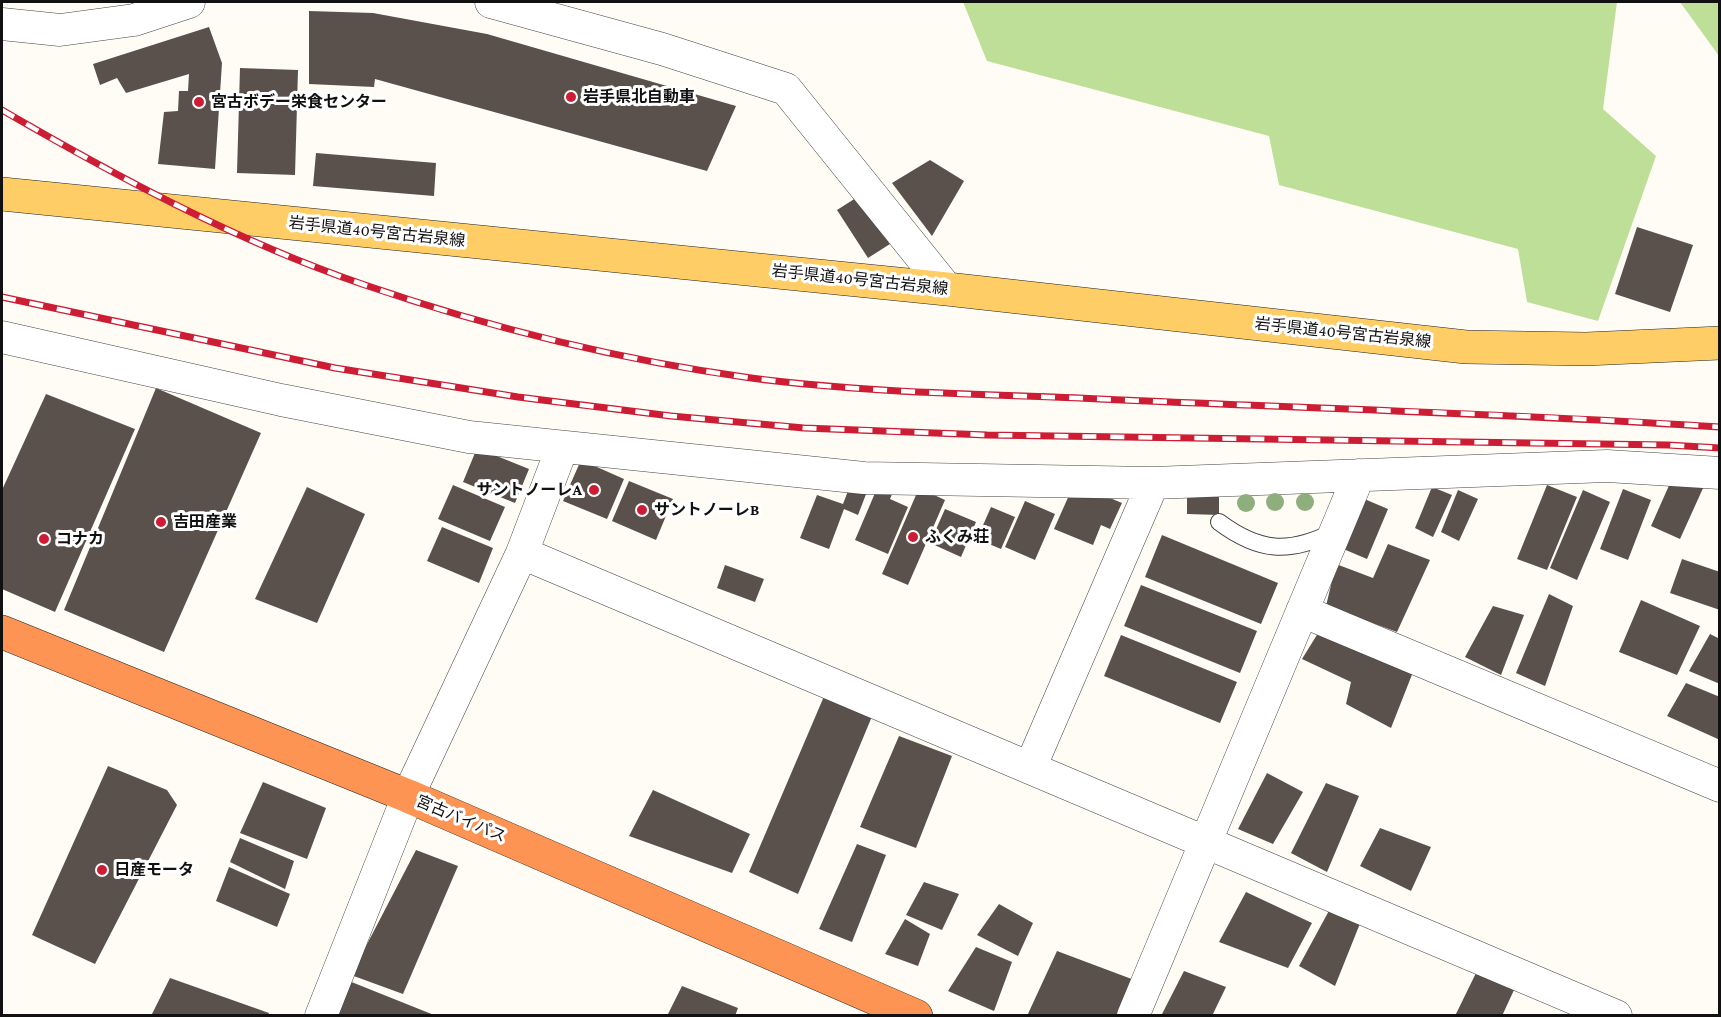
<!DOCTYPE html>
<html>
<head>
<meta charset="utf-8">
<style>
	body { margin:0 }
	#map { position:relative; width:1721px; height:1017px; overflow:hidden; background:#fffcf5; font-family:"Crimson Pro",serif }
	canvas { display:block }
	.frame { position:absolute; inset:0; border:3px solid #111; pointer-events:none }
</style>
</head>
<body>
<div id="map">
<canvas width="1721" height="1017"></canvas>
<div class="frame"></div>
</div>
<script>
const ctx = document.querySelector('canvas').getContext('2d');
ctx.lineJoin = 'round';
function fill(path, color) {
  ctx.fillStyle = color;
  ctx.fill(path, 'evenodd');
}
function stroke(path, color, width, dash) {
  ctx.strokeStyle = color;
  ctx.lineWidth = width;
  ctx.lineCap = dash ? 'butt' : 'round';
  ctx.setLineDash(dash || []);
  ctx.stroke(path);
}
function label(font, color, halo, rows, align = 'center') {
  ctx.font = font + ' "Crimson Pro","Noto Sans JP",serif';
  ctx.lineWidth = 6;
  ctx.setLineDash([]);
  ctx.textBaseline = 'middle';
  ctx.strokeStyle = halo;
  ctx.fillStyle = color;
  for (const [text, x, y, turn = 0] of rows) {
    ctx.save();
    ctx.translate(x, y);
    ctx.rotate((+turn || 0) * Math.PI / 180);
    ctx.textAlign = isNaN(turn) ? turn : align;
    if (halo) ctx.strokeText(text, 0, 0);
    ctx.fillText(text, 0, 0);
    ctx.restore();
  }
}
fill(new Path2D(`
	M963,2H1617L1603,109L1656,156L1598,321L1527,302L1518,249L1279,185L1269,136L987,61Z
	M1680,2H1719V56Z`), '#bedf98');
fill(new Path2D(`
	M309,11L373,13L487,34L736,106L707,171L375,79L374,87L309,84Z
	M209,27L222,63L215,169L158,164L164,112L178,111L179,91H188L189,74L126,93L117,78L100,85L93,64Z
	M240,68L298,70L295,175L237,173Z
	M316,153L436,163L434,196L313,186Z
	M930,160L964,181L932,236L892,183Z
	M859,196L890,244L868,258L837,210Z
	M1637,227L1693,245L1670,312L1615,294Z
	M156,388L261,433L164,652L64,610Z
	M46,394L135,429L55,612L2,589V490Z
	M477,448L529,469L515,503L463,482Z
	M581,460L624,479L607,519L563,501Z
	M1675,472L1704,486L1680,539L1651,526Z
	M629,481L673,499L656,540L612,521Z
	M851,483L868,489L858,515L844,509L829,549L800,538L817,495L843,504Z
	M453,485L505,507L490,541L438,519Z
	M1547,485L1577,497L1547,570L1517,559Z
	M878,486L893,492L890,499L908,507L888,554L855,540Z
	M1081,486L1122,503L1110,529L1101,525L1093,545L1054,529L1070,493Z
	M307,487L365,514L317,623L255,599Z
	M1432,487L1452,495L1433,537L1415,528Z
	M919,488L945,500L908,585L882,574Z
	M1623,489L1651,500L1628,560L1600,549Z
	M1458,490L1478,499L1459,541L1441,532Z
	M1583,490L1610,502L1577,580L1550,568Z
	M1219,491V515L1187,514V492Z
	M1362,498L1388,509L1367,559L1341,548Z
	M1025,501L1055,514L1035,560L1005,547Z
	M991,507L1015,517L1001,549L977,539Z
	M945,509L976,522L961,557L930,543Z
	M442,527L493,548L479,583L427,561Z
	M1162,535L1278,583L1261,624L1145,577Z
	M1388,544L1430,560L1397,632L1326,606L1336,564L1373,578Z
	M1682,559L1720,572V610L1670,593Z
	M725,565L764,579L755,602L717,588Z
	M1141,585L1257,631L1240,673L1124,626Z
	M1549,594L1573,606L1545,686L1516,673Z
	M1641,600L1700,626L1677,675L1619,652Z
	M1493,606L1524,615L1501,675L1465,657Z
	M1320,630L1413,672L1391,728L1346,704L1351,682L1302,659Z
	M1710,634L1720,639V684L1689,671Z
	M1121,635L1237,682L1220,723L1104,676Z
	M1686,683L1720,697V740L1667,716Z
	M825,694L873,714L798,894L749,872Z
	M899,736L952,756L916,848L860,827Z
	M108,766L167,790L177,805L95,964L32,935Z
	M1267,773L1303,792L1273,844L1238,829Z
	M263,782L326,808L307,859L240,833Z
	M1326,783L1359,796L1327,872L1291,853Z
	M653,790L750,834L732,873L629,836Z
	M1380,828L1431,847L1411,891L1360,866Z
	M240,838L294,861L285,889L230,862Z
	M857,844L886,855L852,942L819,929Z
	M416,850L458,866L403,994L351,975Z
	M229,867L290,894L277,927L216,901Z
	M924,882L959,894L942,930L906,915Z
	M1246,892L1312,923L1288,968L1219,942Z
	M999,904L1033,923L1018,956L977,935Z
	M1331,907L1361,921L1335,986L1299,966Z
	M905,919L930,934L918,966L885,954Z
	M976,947L1012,962L994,1011L948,991Z
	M1057,951L1137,981L1123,1016H1027Z
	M1184,971L1226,987L1212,1016H1161Z
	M1476,973L1514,990L1502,1016H1455Z
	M170,978L269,1013L268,1016H155L152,1014Z
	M349,981L434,1015V1016H332Z
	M682,986L738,1008L735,1016H667Z`), '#5b514c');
const lane = new Path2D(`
	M1219,522C1259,552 1289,554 1333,532`);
const street = new Path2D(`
	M491,2L662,49L786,89L947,289
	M2,24L60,30L134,20L189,2
	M2,337L281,400L469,437L864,478L1153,483L1607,466L1720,473
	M522,553L1616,1016
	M1302,611L1720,786
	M1030,768L1153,483
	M321,1016L408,796L522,553L562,448
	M1133,1016L1359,475`);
const primary = new Path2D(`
	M2,194L947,289L1466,347L1586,349L1720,343`);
const highway = new Path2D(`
	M2,632L408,796L916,1016`);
stroke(lane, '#444', 18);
stroke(street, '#444', 33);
stroke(primary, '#222', 34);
stroke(highway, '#222', 34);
stroke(lane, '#fff', 16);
stroke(street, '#fff', 32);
stroke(primary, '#ffcd65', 33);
stroke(highway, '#fd9454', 33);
const rail = new Path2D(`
	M2,110C116,176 236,241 362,284C487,327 620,360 751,378C859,392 970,394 1079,398C1293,408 1507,413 1720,427
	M2,297L335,368L518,397L671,416L804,428L987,435L1668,445L1720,448`);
stroke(rail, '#cc1d34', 7);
stroke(rail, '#fff', 4.5, [14]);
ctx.fillStyle = '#8fae7d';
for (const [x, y] of [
	[1275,502],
	[1305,502],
	[1246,503]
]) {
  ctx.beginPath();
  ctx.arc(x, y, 9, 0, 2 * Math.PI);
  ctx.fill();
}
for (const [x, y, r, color] of [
	[571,97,6,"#cc1d34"],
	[199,102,6,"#cc1d34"],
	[594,490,6,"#cc1d34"],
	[642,510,6,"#cc1d34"],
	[161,522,6,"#cc1d34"],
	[913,537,6,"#cc1d34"],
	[44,539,6,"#cc1d34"],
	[102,870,6,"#cc1d34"]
]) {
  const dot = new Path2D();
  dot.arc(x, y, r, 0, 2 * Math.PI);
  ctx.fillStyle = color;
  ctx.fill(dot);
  stroke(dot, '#fff', 2);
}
label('bold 16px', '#111', '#fff', [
	["岩手県北自動車",583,97],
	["宮古ボデー栄食センター",211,102],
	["サントノーレA",582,490,"right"],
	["サントノーレB",654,510],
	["吉田産業",173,522],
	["ふくみ荘",925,537],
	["コナカ",56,539],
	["日産モータ",114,870]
], 'left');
label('16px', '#111', '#fff', [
	["岩手県道40号宮古岩泉線",377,232,6],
	["岩手県道40号宮古岩泉線",860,280,6],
	["岩手県道40号宮古岩泉線",1343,333,6],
	["宮古バイパス",461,819,23]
]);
</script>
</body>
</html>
